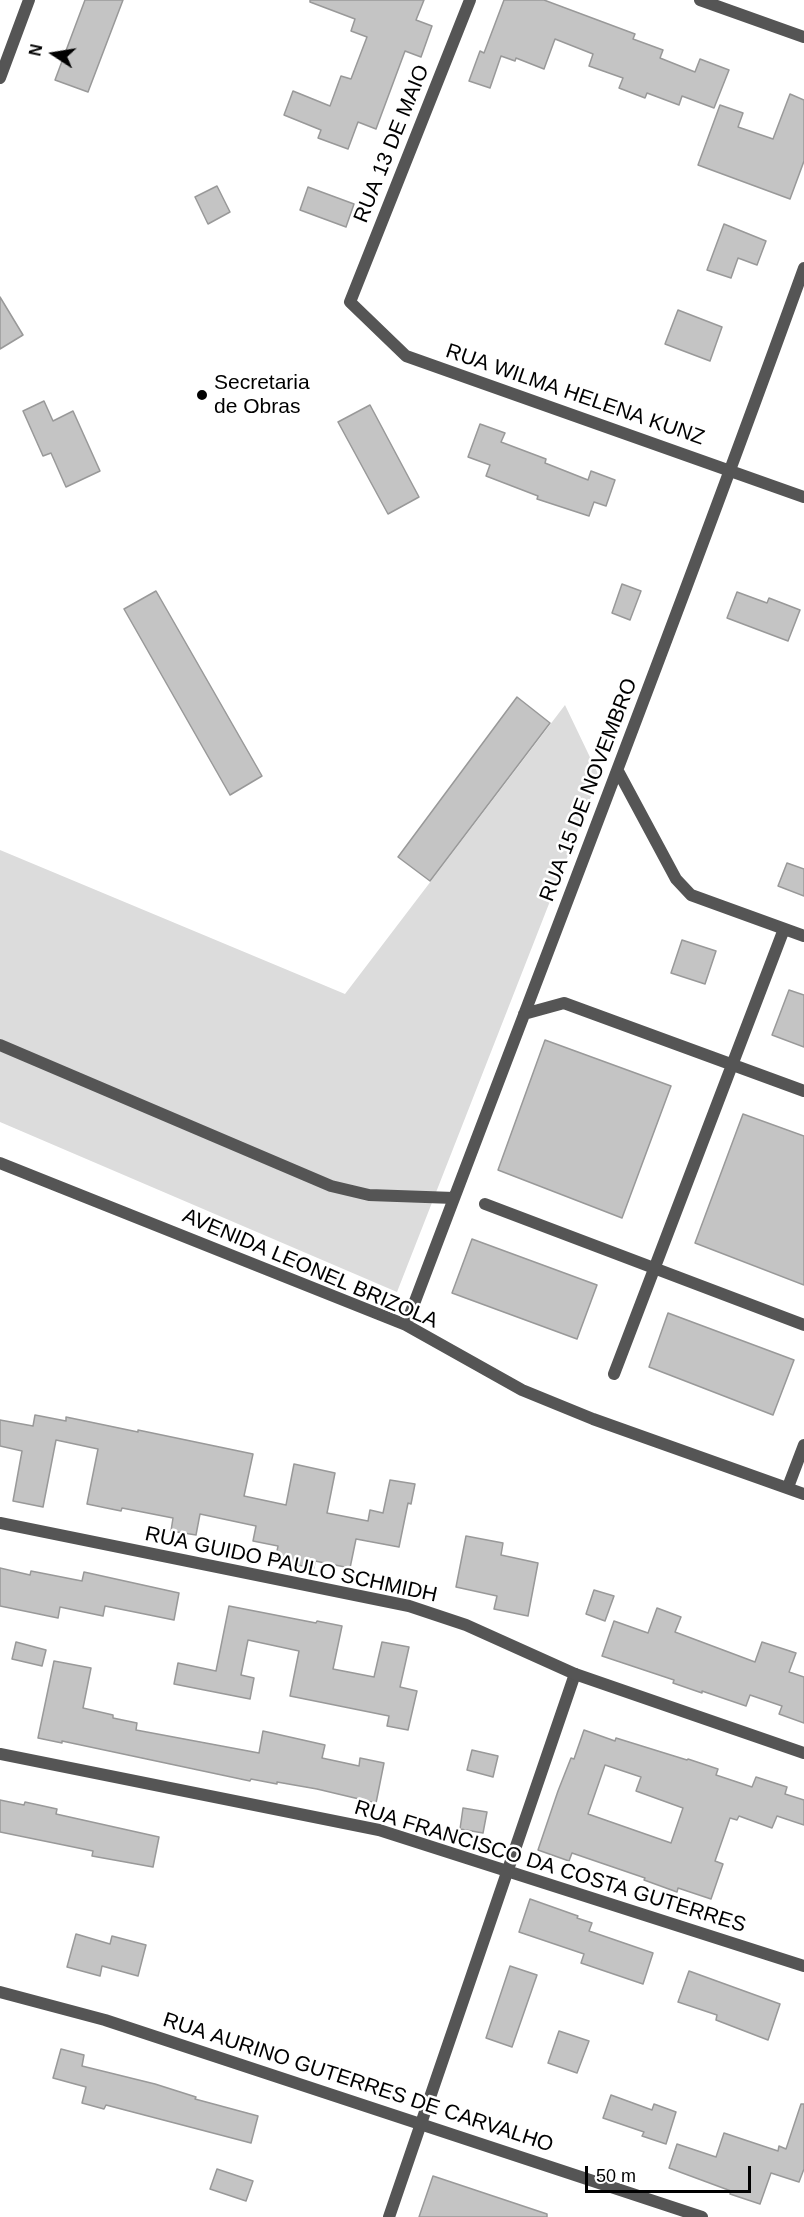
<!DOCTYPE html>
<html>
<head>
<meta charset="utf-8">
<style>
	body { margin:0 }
	#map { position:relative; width:804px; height:2217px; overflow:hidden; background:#fff; font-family:Helvetica,sans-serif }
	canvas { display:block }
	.north { position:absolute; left:24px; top:24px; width:60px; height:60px; -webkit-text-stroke:4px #fff; paint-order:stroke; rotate:282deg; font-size:16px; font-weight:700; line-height:24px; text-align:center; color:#000 }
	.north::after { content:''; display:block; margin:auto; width:21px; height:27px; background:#000; clip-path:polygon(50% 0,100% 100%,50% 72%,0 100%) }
	.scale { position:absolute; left:585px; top:2166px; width:166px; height:27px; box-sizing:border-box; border:3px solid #000; border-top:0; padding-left:8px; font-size:18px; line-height:21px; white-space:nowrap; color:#000; -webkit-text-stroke:4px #fff; paint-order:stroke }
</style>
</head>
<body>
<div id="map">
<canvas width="804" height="2217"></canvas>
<div class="north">N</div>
<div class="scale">50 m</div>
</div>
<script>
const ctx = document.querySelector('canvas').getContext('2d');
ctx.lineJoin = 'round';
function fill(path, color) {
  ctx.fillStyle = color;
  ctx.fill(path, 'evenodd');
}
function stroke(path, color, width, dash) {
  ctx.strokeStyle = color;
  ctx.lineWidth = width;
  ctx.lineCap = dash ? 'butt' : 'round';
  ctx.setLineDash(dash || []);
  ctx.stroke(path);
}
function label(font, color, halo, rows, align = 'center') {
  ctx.font = font + ' Helvetica,sans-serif';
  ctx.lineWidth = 5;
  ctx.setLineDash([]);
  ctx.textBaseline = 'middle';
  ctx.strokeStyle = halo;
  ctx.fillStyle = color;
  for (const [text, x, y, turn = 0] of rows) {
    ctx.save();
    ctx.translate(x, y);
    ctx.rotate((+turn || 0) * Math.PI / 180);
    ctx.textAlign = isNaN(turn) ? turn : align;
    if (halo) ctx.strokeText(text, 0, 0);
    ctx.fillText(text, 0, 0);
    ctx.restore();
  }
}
fill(new Path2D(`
	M565,705L599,776L397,1292L0,1122V850L345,994Z`), '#dcdcdc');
const building = new Path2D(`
	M85,0H123L88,92L55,80Z
	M310,0H424L416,20L432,26L421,57L405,51L376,129L358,122L348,149L318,138L321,130L284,115L293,91L330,106L341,76L351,79L367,37L351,31L355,19L310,2Z
	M504,0H544L635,34L633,39L663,50L660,58L695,72L700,59L729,70L714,108L682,96L679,105L647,93L645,98L619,88L623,78L589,66L593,54L555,39L544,69L516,58L515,61L501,56L490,88L469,81L480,51L484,53Z
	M790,94L804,100V161L790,199L698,165L720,105L743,113L738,127L773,139Z
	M217,186L230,212L208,224L195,197Z
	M308,187L354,204L346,227L300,210Z
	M724,224L766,241L757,265L738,258L731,278L707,270Z
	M0,297L23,335L0,349Z
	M678,310L722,327L710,361L665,344Z
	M44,401L53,421L73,411L100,471L66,487L51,453L43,456L23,411Z
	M370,405L419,497L388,514L338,422Z
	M480,424L505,433L501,442L546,459L545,463L588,480L591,471L615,480L606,506L594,502L589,516L537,499L538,496L486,476L490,465L468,457Z
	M622,584L641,591L630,620L612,613Z
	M156,591L262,776L230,795L124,609Z
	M737,592L767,603L769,598L800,610L788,641L727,618Z
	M517,697L550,723L430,881L398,857Z
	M787,863L804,869V896L778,886Z
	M682,940L716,951L705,984L671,973Z
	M789,990L804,995V1047L772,1035Z
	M545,1040L671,1086L622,1218L498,1170Z
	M743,1114L804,1136V1285L695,1243Z
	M472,1239L597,1285L577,1339L452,1293Z
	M668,1313L794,1360L773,1415L649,1367Z
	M35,1415L66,1421V1417L138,1432V1430L253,1454L244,1496L286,1505L294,1464L335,1473L327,1513L368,1521L370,1510L383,1513L390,1480L415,1484L411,1504L408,1503L399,1547L356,1539L350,1568L315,1561L314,1568L275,1561L278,1546L253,1541L256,1526L200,1514L196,1535L171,1531L173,1518L122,1508L121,1511L87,1504L98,1449L56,1440L43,1507L13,1501L22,1451L0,1446V1420L33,1426Z
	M466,1536L503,1543L501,1555L538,1563L528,1616L494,1609L497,1596L456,1587Z
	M0,1568L30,1575L31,1571L82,1581L84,1572L179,1593L174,1620L105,1606L103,1616L60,1607L58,1618L0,1606Z
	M594,1590L614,1596L605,1621L586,1614Z
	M229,1606L316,1623L317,1621L342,1626L333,1669L374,1677L382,1642L409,1647L400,1687L417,1691L408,1730L387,1726L389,1716L290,1696L299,1651L248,1640L241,1675L254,1678L250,1699L174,1684L178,1663L216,1671Z
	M657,1608L681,1617L675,1632L755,1662L762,1642L796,1653L789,1672L804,1677V1723L779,1714L782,1706L750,1695L746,1706L702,1691V1693L673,1683L674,1680L602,1656L614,1621L648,1633Z
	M16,1642L46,1650L42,1666L12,1659Z
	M54,1661L91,1668L83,1708L113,1715V1718L137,1723L136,1730L259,1753L263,1731L325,1745L322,1758L359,1766L360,1758L384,1763L376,1803L317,1789L277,1782V1784L251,1779L250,1781L62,1741V1743L38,1738Z
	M584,1730L615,1741L616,1738L687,1760L688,1759L718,1769L716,1775L752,1787L756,1777L787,1787L785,1794L804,1800V1825L777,1816L772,1828L739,1816L737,1820L730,1818L715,1861L723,1864L711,1899L678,1888L677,1892L644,1880L645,1878L572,1853L569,1861L538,1850L558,1791L571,1758L574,1759ZM605,1765L641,1777L636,1791L683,1808L671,1843L588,1814Z
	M472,1750L498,1756L493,1777L467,1770Z
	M0,1800L24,1805L25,1802L57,1809L56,1814L159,1837L153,1867L92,1856L93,1851L0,1832Z
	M463,1808L487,1812L483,1833L460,1829Z
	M530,1899L578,1916L577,1918L592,1923L589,1931L653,1953L643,1984L581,1963L584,1954L519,1932Z
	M76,1934L110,1944L112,1936L146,1945L138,1976L102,1966L100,1976L67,1967Z
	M510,1966L537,1975L512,2047L486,2038Z
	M689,1971L780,2004L768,2040L716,2020L717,2015L678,2002Z
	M559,2031L589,2041L577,2073L548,2063Z
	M61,2049L84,2055L82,2066L155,2084L196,2097L195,2099L258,2116L251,2143L106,2105L104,2109L82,2103L86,2087L53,2078Z
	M611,2095L652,2110L654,2104L676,2112L666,2144L642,2136L644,2132L603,2118Z
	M801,2104H804V2169L799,2182L771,2173L760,2204L730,2194L731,2191L669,2168L677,2144L716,2157L724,2133L778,2151L779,2146L786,2149Z
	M217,2169L253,2181L246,2201L210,2189Z
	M433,2176L547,2214V2217H419Z`);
fill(building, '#c4c4c4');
stroke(building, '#999', 1.5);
stroke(new Path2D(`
	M470,0L350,302L406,356L804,497
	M700,0L804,37
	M0,78L29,0
	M618,771L676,879L691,895L804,936
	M524,1014L564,1003L804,1091
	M0,1045L331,1186L369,1195L454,1198
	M0,1163L406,1325L522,1390L593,1419L804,1494
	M485,1204L804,1325
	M406,1325C539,973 676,622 804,268
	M614,1374L784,929
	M788,1487L804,1445
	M0,1754L379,1830L804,1966
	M389,2217L575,1674`), '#555', 12);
stroke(new Path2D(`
	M0,1523L409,1606L466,1625L575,1674L804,1753
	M0,1992L105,2020L702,2217`), '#555', 12);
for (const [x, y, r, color] of [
	[202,395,6,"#000"]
]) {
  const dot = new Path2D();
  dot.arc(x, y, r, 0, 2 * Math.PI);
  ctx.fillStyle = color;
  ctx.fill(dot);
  stroke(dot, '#fff', 2);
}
label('21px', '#000', '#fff', [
	["RUA 13 DE MAIO",392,144,-68],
	["RUA WILMA HELENA KUNZ",575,395,19],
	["RUA 15 DE NOVEMBRO",589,790,-69],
	["AVENIDA LEONEL BRIZOLA",310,1269,23],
	["RUA GUIDO PAULO SCHMIDH",291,1565,12],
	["RUA FRANCISCO DA COSTA GUTERRES",550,1867,17],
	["RUA AURINO GUTERRES DE CARVALHO",358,2083,18]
]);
label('21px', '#000', '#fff', [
	["Secretaria",214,383],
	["de Obras",214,407]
], 'left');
</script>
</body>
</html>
